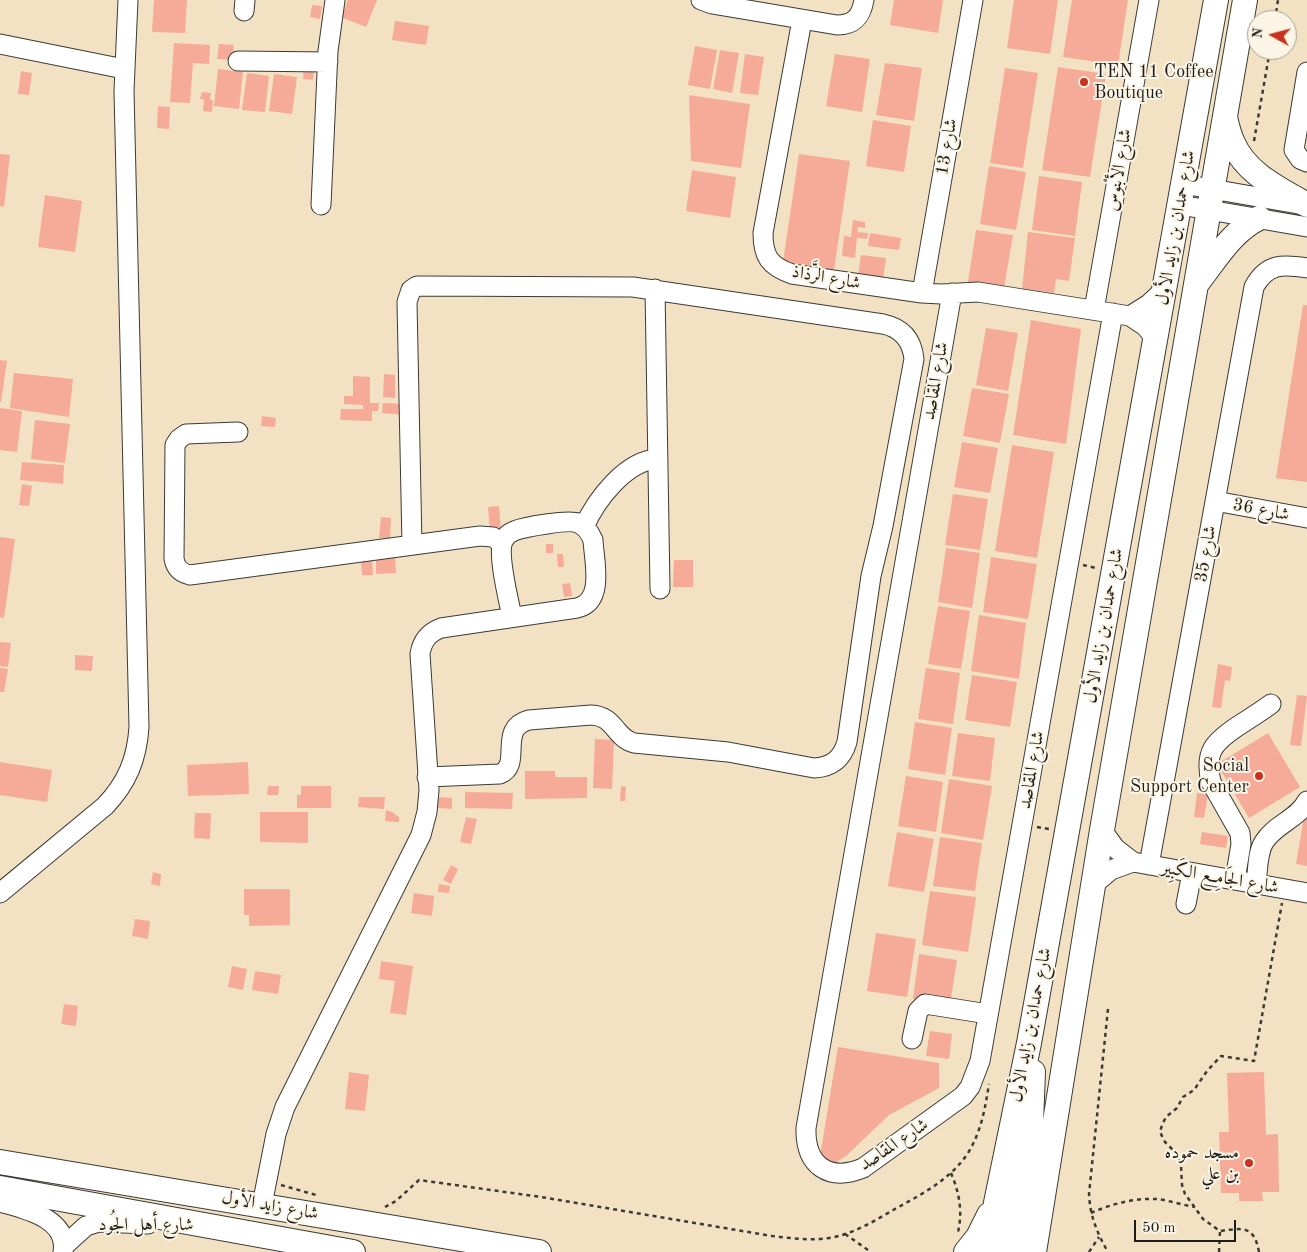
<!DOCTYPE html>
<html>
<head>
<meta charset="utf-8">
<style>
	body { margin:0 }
	#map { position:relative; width:1307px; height:1252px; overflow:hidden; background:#f3e1c3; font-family:"Old Standard TT",serif }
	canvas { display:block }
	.north { position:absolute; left:1247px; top:10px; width:50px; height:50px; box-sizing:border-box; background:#fcf5e5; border:1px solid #a29e95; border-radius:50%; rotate:277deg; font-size:14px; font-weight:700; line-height:20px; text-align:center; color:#1c1c1c }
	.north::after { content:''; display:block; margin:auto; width:18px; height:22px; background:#c8321e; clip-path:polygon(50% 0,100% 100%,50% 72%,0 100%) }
	.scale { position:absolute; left:1134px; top:1220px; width:102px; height:22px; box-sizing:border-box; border:2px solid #1c1c1c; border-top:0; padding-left:6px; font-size:15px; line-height:18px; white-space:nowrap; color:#1c1c1c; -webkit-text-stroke:4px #fcf5e5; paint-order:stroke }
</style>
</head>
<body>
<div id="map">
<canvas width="1307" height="1252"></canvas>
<div class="north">N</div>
<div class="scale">50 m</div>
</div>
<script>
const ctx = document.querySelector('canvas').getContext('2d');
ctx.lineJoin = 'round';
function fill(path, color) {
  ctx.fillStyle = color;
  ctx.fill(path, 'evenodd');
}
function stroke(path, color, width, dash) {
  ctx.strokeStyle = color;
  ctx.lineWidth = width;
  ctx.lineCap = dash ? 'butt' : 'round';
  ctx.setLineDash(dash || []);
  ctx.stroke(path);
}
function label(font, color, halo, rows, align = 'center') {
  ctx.font = font + ' "Old Standard TT",Amiri,serif';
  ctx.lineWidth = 4;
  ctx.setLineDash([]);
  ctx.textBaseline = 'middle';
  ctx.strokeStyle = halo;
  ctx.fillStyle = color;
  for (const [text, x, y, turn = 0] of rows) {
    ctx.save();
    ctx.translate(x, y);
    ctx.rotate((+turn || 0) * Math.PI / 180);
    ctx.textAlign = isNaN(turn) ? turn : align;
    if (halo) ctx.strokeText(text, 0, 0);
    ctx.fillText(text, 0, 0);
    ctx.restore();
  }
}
fill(new Path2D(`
	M154,0H187L185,33L152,32Z
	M348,0H377L366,27L341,17Z
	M894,0H943L938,33L890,25Z
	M1014,0H1058L1050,54L1007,48Z
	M1072,0H1128L1118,65L1063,57Z
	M312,5L322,6L320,19L310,17Z
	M395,21L429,26L426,45L392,40Z
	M174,43L210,45L209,64L193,63L190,103L170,102Z
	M219,44L234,45L232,60L217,59Z
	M695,46L717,50L710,89L688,85Z
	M720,50L739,53L732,93L713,89Z
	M745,54L764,57L758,95L740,93Z
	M835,54L870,59L862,112L826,106Z
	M885,63L922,68L914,121L876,115Z
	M304,67L314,68L313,80L303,79Z
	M1058,67L1106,74L1090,177L1042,170Z
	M1005,68L1038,73L1023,168L990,163Z
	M218,69L243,72L239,109L214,106Z
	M21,71L32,73L29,95L18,94Z
	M247,73L269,76L265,112L242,110Z
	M274,74L297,77L292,114L269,111Z
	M202,92L211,93L210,100H213L212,112L203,111L204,99H200Z
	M689,95L750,104L741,168L691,161Z
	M158,106L170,107L169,129L157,128Z
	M873,120L911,126L904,172L866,166Z
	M0,154L10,155L4,207L0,206Z
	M799,154L850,161L834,270L783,262Z
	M989,166L1026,172L1016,230L980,224Z
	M692,170L736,177L730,218L686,211Z
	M1039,176L1082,182L1075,236L1032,230Z
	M45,195L82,201L75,252L38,247Z
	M853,220L865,222V228L858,227L857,232L868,233L867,239L857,238L855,258L842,256L844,236L851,237Z
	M976,230L1013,235L1004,288L968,282Z
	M1028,232L1075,238L1069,281L1056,279L1054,293L1022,289Z
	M870,233L901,238L899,250L868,246Z
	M861,255L886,258L883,279L858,276Z
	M1303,305H1307V482L1276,478Z
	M1031,320L1081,329L1066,444L1013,435Z
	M986,328L1018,333L1008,391L976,385Z
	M0,360L7,361L1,402H0Z
	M14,373L73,379L69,417L10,408Z
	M384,374L395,375V398L383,397Z
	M353,376L370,377V403H379L378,411H372V421L340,420L341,409H363V405L344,404V396H353Z
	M972,388L1009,394L1000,443L963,436Z
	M383,403L406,404L405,415L382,413Z
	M0,408L22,411L17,452L0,450Z
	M262,416L276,418L275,427L261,426Z
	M35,420L70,424L65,463L31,459Z
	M962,442L998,448L990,493L954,487Z
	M1012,445L1054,452L1037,558L995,551Z
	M22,462L64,465L63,484L20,480Z
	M22,484L32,486L29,506L19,505Z
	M953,494L988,499L980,550L945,545Z
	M499,506L501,530L490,531L488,507Z
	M381,517L391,518L390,538H379Z
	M0,537L15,539L4,618L0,617Z
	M546,544H553V553H546Z
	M946,548L980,553L972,608L938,602Z
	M557,554H563L564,567H558Z
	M395,556L396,573L376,574V557Z
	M991,557L1037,564L1028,619L983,612Z
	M372,558L373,575H362L361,559Z
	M674,560H693V587H673Z
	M570,583L572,596L564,597L562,584Z
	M938,606L970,611L961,669L928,664Z
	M979,615L1026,623L1019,679L971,671Z
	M0,642L11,643L8,667L0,666Z
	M75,655L93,656L92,671L75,670Z
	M1218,664L1232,667L1230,681L1225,680L1221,708L1212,707Z
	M0,668L8,669L4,692H0Z
	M926,668L960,673L953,724L918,719Z
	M972,675L1017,682L1010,727L965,720Z
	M1297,695L1307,696L1301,746L1290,745Z
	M915,722L952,728L945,775L908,769Z
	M958,733L995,738L990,781L952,776Z
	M1268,733L1300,787L1249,818L1217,764Z
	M595,739L614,740L612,789L593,788Z
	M0,762L52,770L47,802L0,795Z
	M248,762L249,794L188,796L187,765Z
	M525,771H555V777H587V798L525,799Z
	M906,776L943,782L936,832L898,826Z
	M949,779L992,786L983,840L941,833Z
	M268,786H279L278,795H267Z
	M301,786H331V808H297V795H301Z
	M621,786L626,787L625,801H620Z
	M465,792L513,793L512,809L465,808Z
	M1197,793L1208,794L1204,818L1194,817Z
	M359,797H385L384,809L358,807Z
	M439,797L452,798V809L438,808Z
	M386,810L392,812L399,817V822L385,821Z
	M260,812H308V843L260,842Z
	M195,813H211L210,839L194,838Z
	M466,817L477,819L471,844L460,842Z
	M1304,817L1307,818V866L1296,864Z
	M897,832L934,839L924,892L888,886Z
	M1202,832L1228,836L1226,848L1200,844Z
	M940,837L982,843L975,891L933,886Z
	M451,865L458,869L451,884L443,880Z
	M153,872L161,874L160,886L151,884Z
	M439,884L450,886L449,893L438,892Z
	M244,889H290V925L249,926V915H244Z
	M930,891L976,897L968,952L922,945Z
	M414,893L434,896L432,916L411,913Z
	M135,919L150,921L148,939L132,936Z
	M876,933L916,939L907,997L867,991Z
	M919,954L957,960L950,1005L913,999Z
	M381,961L413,966L406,1015L390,1013L395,981L379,979Z
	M232,966L247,969L243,990L228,987Z
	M255,971L281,975L278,994L252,990Z
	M64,1004L78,1006L76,1026L61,1024Z
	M930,1031L952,1034L949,1059L926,1056Z
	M838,1047L939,1063V1088L889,1115L847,1155L834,1164L819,1162Z
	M349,1072L369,1075L365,1111L345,1109Z
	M1264,1072L1266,1135L1278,1134L1279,1192H1262L1263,1201H1239V1193H1221L1219,1132H1229L1227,1073Z`), '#f6ab98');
const minor = new Path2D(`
	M701,0L712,4L837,25C854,25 861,17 864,0
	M244,11L245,0
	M802,20L763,233C763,256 769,266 792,274L922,293L941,294L978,292L1130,316L1145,326L1156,339
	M0,44L124,69
	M238,61L328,62
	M1307,72L1294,150L1300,159L1307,162
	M1183,184L1298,204
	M321,205L328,51L335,0
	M1180,205L1307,227
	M655,289L660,589
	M922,293L973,0
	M952,293L806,1128C805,1166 829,1182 863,1168L963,1096L970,1087L980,1061L1113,313
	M1094,310L1149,0
	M1130,316L1149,304L1165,289
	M238,432L186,434L179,439L175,445L174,559C176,569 181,573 190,575L480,536L493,537L502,544
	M1215,501L1307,518
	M584,527C596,500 626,460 658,459
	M412,545L407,302L411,290L417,286L633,287L883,324C902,328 912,340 914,359L883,526L871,576L847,742C842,759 832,767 814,768L728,752L634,743C614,737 615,716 591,715L529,720C497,728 523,765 500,774L427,777
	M1102,830L1115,848L1133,862
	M1149,865L1254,287C1267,263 1283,264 1307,268
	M1235,880L1241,844L1240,833L1211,782C1204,752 1214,742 1238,726C1249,719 1260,712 1271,704
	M1256,884C1258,871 1257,853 1264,842C1275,824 1298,819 1307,801
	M1093,885L1111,870L1133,862L1307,893
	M0,893L105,806C127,783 137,759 139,727L124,91L128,0
	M1186,904L1192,873
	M912,1039L918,1011L925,1004L988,1014
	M0,1202C24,1209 69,1218 63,1252
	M262,1205L276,1134L285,1107L421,835L427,812L429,790L420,654C422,641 428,633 441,628L577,608C605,602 594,561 593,540C590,533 586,526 578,523C569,519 524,527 514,531C509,533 505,537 503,541C497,555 509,601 512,617
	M65,1245L86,1226L99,1222L148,1224`);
const major = new Path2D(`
	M1225,117C1227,126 1229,135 1233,143C1246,174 1280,189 1307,205
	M1198,282C1216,259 1232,231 1259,218
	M0,1162L539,1252
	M0,1188L353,1252
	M966,1252L978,1237L989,1215
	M988,1252L996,1203L1029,1043L1216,0
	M1012,1252L1031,1123L1033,1072
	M1034,1252L1102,830L1245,0`);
stroke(minor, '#3c3a35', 21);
stroke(major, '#3c3a35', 26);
stroke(new Path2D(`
	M1275,20L1278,0
	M1254,141L1270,50
	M1083,565L1096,568
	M1037,827L1049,829
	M1108,1009L1089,1194C1090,1216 1097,1233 1108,1252
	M951,1173C959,1192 963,1211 958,1232
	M281,1185L316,1195
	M385,1207L396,1201L419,1180L541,1197L772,1236C791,1238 810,1241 829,1238C854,1234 874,1221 895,1209C922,1194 950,1180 968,1153C981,1132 985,1109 989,1084
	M1091,1213C1111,1204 1134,1198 1156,1199C1168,1200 1182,1205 1195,1207
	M845,1234L871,1252
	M1089,1252L1099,1237
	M1219,1252L1220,1231
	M1259,1252C1254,1225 1243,1228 1220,1231L1203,1219L1185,1194L1182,1185L1181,1165L1174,1151L1165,1142L1160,1132L1162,1125L1166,1117L1177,1108L1183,1097L1194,1090L1207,1071L1221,1056L1254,1061L1282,903`), '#3c3a35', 2.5, [4, 4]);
stroke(minor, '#fff', 19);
stroke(major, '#fff', 24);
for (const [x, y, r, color] of [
	[1084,82,5,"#c8321e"],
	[1259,776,5,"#c8321e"],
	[1249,1163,5,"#c8321e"]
]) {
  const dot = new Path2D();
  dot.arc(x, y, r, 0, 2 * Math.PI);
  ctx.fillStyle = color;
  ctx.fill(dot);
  stroke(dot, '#fcf5e5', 2);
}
label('18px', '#1c1c1c', '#fcf5e5', [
	["TEN 11 Coffee",1094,72,"left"],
	["Boutique",1094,93,"left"],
	["Social",1249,766],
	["Support Center",1249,787],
	["مسجد حموده",1239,1153],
	["بن علي",1239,1174]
], 'right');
label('18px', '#1c1c1c', '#fcf5e5', [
	["شارع 13",947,147,-80],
	["شارع الأبْنوس",1119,170,-80],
	["شارع حمدان بن زايد الأول",1176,228,-80],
	["شارع الرَّذاذ",826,278,10],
	["شارع المقاصد",936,381,-80],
	["شارع 36",1261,510,11],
	["شارع 35",1206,554,-80],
	["شارع حمدان بن زايد الأول",1104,626,-80],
	["شارع المقاصد",1032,770,-80],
	["شارع الجَامِع الكَبِير",1220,878,10],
	["شارع حمدان بن زايد الأول",1031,1025,-79],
	["شارع المقاصد",894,1145,-34],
	["شارع زايد الأول",270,1206,10],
	["شارع أهل الجُود",146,1225]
]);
</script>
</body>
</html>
